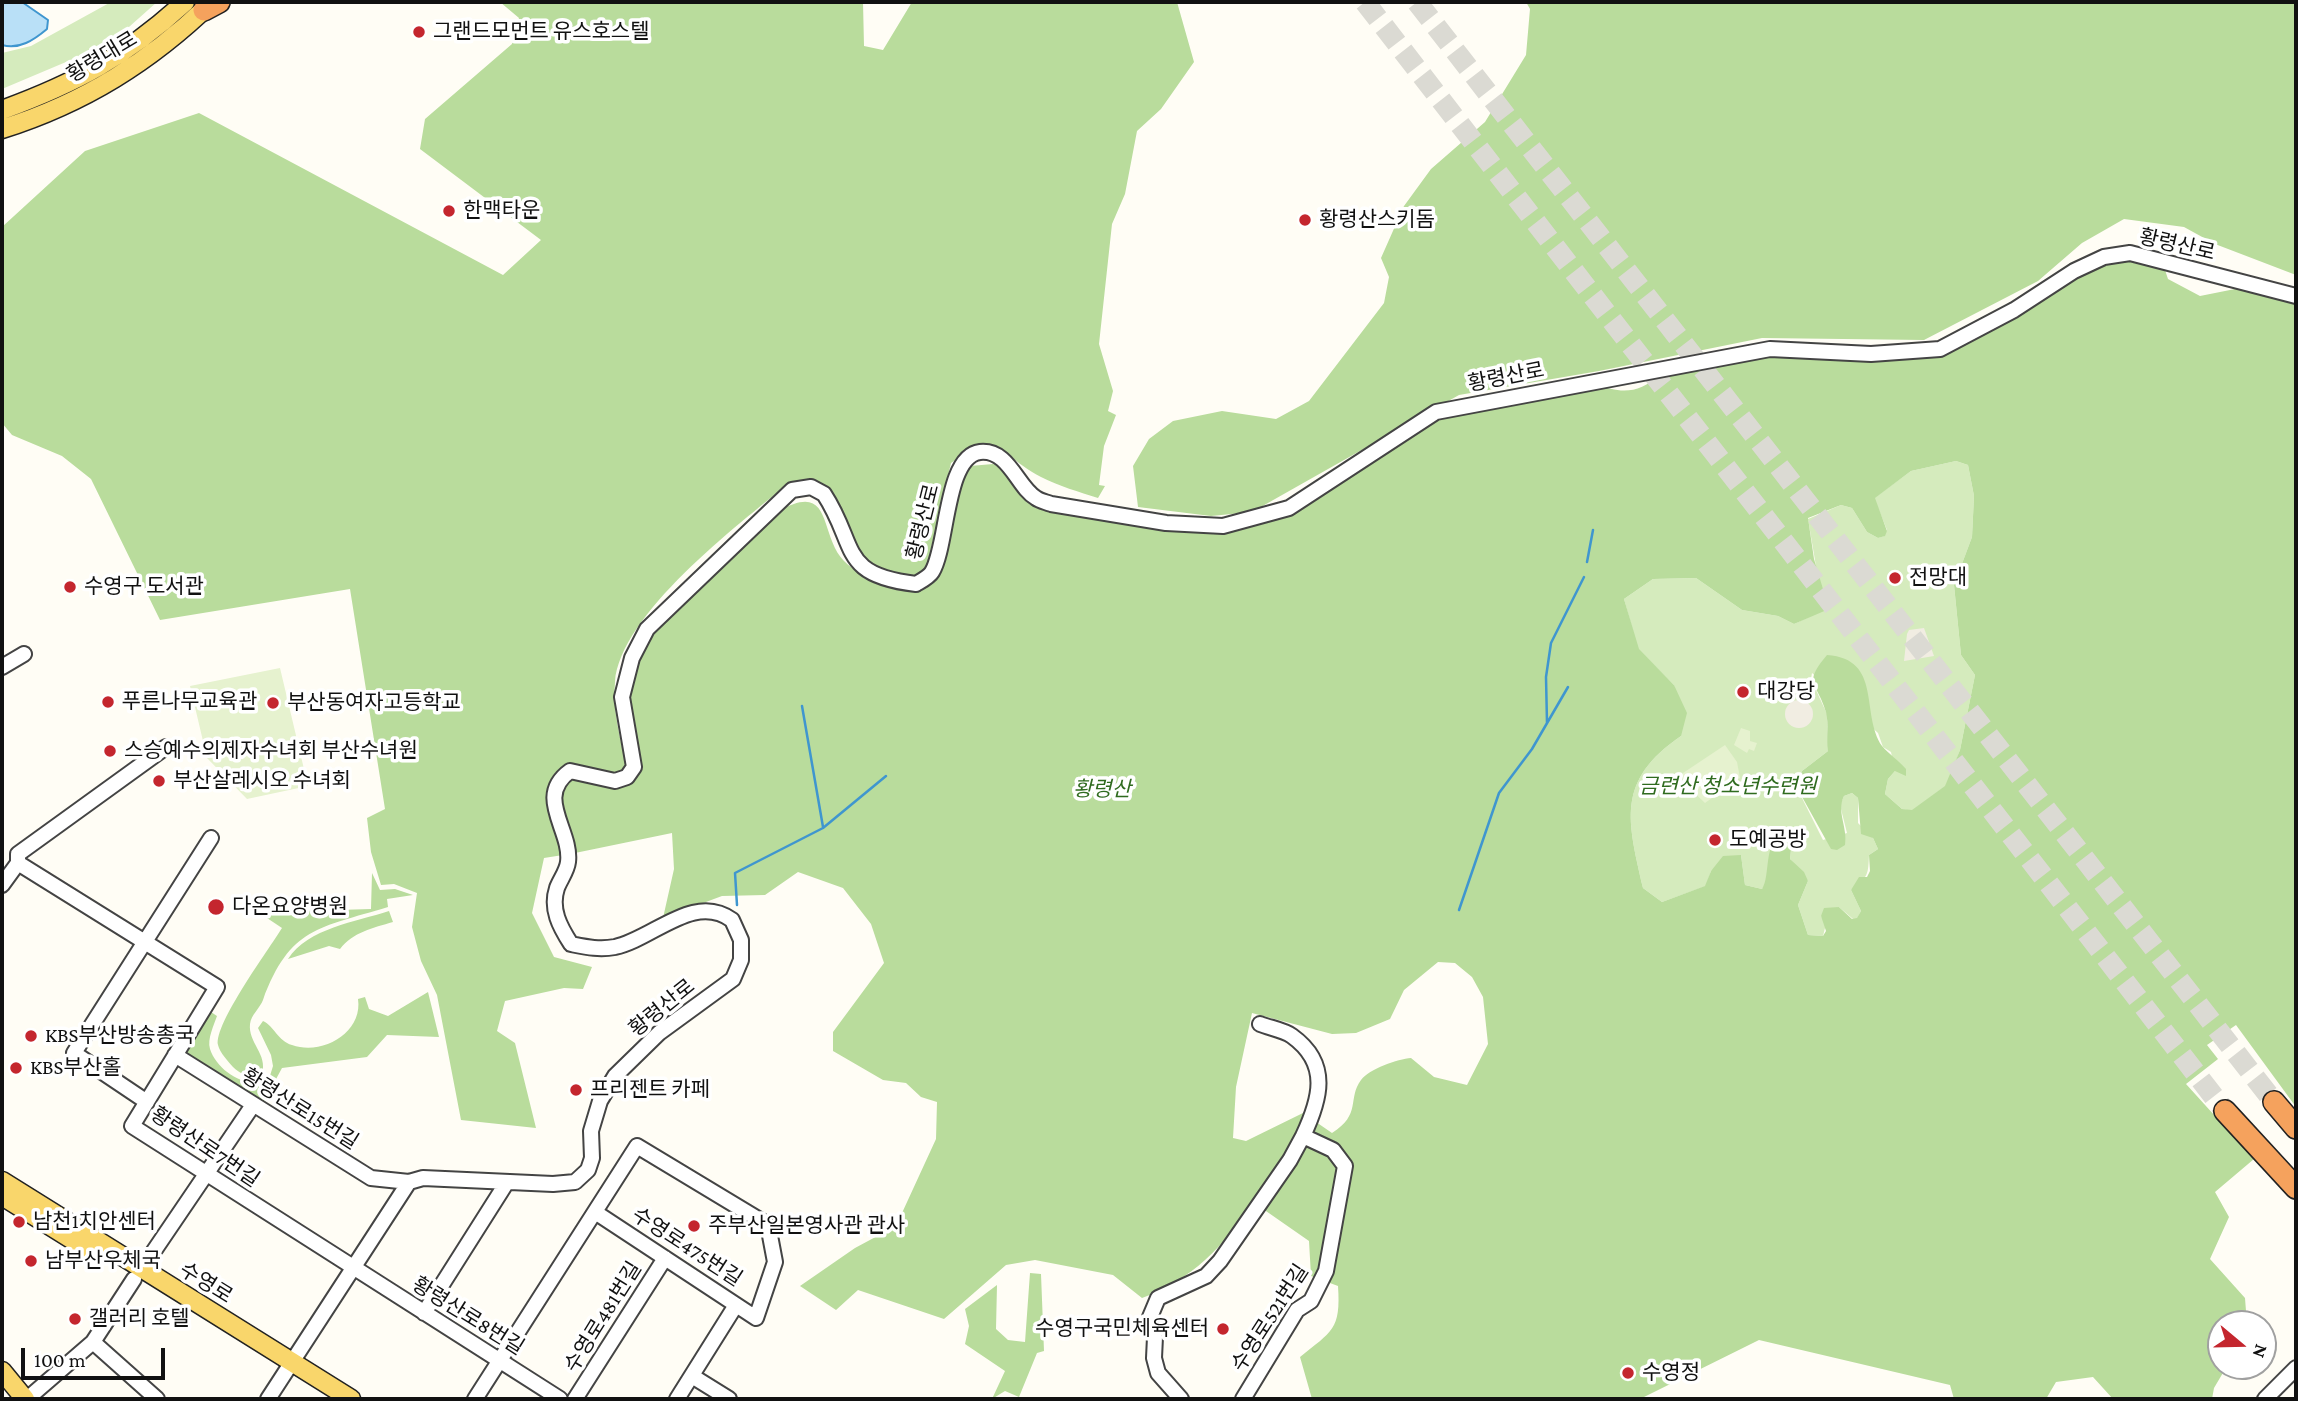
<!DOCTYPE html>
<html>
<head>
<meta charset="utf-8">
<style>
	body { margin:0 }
	#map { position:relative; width:2298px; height:1401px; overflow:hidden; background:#fffdf5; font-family:"Crimson Pro",serif }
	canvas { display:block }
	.frame { position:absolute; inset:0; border:4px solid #111; pointer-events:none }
	.north { position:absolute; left:2207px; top:1310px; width:70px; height:70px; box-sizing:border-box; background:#fff; border:2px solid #a0a0a0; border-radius:50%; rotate:109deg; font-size:19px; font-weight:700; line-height:28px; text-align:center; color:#111 }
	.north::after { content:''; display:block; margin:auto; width:24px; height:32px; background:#c4262e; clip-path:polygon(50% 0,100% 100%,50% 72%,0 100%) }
	.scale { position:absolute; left:21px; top:1348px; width:144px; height:32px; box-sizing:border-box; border:4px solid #111; border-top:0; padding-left:9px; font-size:21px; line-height:24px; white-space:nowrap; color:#111; -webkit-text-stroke:5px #fff; paint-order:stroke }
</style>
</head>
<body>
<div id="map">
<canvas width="2298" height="1401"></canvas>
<div class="frame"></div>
<div class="north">N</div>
<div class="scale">100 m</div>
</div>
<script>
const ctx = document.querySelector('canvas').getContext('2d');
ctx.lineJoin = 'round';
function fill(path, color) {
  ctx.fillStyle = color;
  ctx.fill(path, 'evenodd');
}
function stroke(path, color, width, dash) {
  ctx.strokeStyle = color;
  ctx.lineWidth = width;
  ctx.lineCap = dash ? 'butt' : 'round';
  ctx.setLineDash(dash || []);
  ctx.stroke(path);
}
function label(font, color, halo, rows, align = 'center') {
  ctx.font = font + ' "Crimson Pro","Noto Sans KR",serif';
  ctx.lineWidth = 7;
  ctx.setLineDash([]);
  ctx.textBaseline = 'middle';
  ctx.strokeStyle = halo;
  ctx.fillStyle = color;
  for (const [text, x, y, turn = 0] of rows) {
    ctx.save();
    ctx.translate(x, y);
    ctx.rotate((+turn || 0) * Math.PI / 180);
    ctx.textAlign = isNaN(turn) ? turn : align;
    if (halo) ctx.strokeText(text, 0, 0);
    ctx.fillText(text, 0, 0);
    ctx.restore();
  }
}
fill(new Path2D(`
	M111,2H157L111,43L2,89V53L31,46Z
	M1956,461L1968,465L1974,496L1972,537L1954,585L1961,655L1975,675L1960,750L1946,786L1912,811L1902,809L1885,794L1888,779L1895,771L1891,752L1883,747L1878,733L1812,673L1811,679L1827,714L1828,751L1802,771L1796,786L1823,840L1847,833L1840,805L1844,796L1852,793L1858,798V823L1873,838L1878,849L1869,855C1868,877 1868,876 1851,890L1861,911L1857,919H1853L1839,907L1821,916L1826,924L1823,936L1808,935L1798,905L1808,881L1790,859L1792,840L1768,862V881L1762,889L1745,885L1741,855L1711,871L1706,886L1662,902L1643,888C1628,821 1615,781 1681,736L1674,685L1638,649L1624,599L1653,579L1696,578L1742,610L1778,616L1794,624L1813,615L1817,572L1808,519L1841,505L1852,508L1867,532L1878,538L1884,536L1887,530L1874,498L1911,471Z`), '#d5ebbd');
fill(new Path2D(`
	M500,2H863L864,46L883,50L912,2H1177L1194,62L1161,109L1137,131L1125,194L1112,224L1099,344L1113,391L1108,411L1116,415L1104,446L1099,485L1105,486L1098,498C1079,492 1059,486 1041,477C998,455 1001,427 951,463L925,574C904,581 892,580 874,566C869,562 861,558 857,553C835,522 843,470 789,483C738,525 620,614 615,682C612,711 621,739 626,767L618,775C606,771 595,772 584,769C557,762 551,772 547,798L554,815L563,855L544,858L532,913L554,957L592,967L583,989L564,988L505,1001L497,1031L515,1043L536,1128L461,1120L437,995L421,961L412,927L417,893L394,884L381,885L371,852L367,818L385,809L350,589L160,620L91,479L62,456L12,435L2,423V227L85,151L199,113L503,275L541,240L420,149L425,119L512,44L519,18Z
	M1526,2H2296V275L2215,244L2184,227L2124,219L2082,243L2038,281L1924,340L1762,338L1599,371L1459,395L1252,512L1211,516L1138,507L1133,466L1149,439L1173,421L1222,411L1276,419L1309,401L1384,303L1389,277L1381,258L1404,206L1431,169L1485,122L1526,55L1530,9Z
	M2138,260L2165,270L2168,279L2200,296L2245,287L2296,299V1107L2236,1025L2207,1045L2218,1059L2186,1084L2254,1159L2215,1192L2229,1217L2210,1259L2245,1298L2247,1324H2221V1366H2227L2214,1388L2212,1399H2113L2093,1377L2056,1382L2046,1399H1954L1950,1385L1759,1340L1640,1399H1312L1300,1357C1332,1331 1341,1330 1338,1286L1311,1276L1309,1241L1253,1202C1224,1246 1192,1280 1142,1298L1113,1275L1035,1260L1006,1265L944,1319L858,1290L836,1310L800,1286L855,1248L896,1226L936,1139L937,1102L921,1097L906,1083L883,1080L833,1051V1032L884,963L871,924L843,888L798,872L765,895L722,896L663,918L674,869L672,833L575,853C566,831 555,803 566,780C588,773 611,788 634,781C641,760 635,749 632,728C626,694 636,655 656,627L777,512C834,479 818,534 844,561C862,579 889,587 914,591L938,577L949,544L955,501L964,471L970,466L993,464L1004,469L1025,497L1162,529L1206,531L1286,513L1436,417L1596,384C1621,394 1639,394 1660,374L1763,356H1920L2104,263ZM1956,461L1968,465L1974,496L1972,537L1954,585L1961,655L1975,675L1960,750L1945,786L1912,810L1902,809L1885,794L1888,779L1895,771L1906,776V769C1899,761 1888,753 1882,746C1860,714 1883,659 1827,655C1802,685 1817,681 1826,712C1829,724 1826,739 1828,751L1802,771L1796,786L1831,849L1837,850L1845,845C1848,827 1836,812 1844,796L1852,793L1858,798L1861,834L1873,838L1878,849L1869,855L1870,871L1867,877H1859L1851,890L1861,911L1857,918L1852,919L1839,907L1824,908L1821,916L1826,931L1823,936L1808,935L1798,905L1808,881L1804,872L1790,859L1792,840C1761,827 1772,875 1762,889L1745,885L1741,855L1723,856L1711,871L1705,886L1662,902L1643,888C1628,821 1615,781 1681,736L1687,713L1674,685L1639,649L1624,599L1653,579L1696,578L1742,610L1778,616L1794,624L1829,609L1814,559L1808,518L1841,505L1852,508L1867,532L1878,538L1885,536L1887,531L1875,498L1911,471ZM1438,962L1455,963L1472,977L1483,997L1488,1044L1467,1085L1434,1077L1411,1058C1398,1059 1369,1069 1361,1080C1347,1099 1362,1114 1332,1133L1303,1113L1246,1141L1233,1138L1236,1087L1252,1013L1332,1034L1356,1033L1390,1019L1404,990Z
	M372,873L380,890L395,889L413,895L387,899L388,907C319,928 290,927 263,1000C260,1008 251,1015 250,1024C248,1043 268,1054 262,1074C250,1078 243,1076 233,1067C228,1061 220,1053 218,1045C214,1024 269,949 282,928L267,918L271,912L371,909Z
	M389,911L393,922C373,928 353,932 340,949L329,946L288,959C308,928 356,922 389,911Z
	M428,992L439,1037L387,1035L367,1057L282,1068L261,1107L183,1058L182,1050L208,1010L217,1016C214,1025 207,1039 210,1049C217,1071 248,1091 269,1079L273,1066L271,1055L258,1028L263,1021C274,1026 278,1041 292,1045C323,1056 363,1032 358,999L365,997L369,1009L388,1016Z
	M1030,1273L1041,1274L1044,1351L1037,1353L1019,1397L1005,1391L992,1399L1005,1371L965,1344L969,1326L965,1309L997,1285L996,1329L1008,1340L1025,1342Z`), '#b9dc9c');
fill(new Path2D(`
	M280,668L308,786L247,799L207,758L190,686Z
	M1741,728L1750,731V741L1757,743L1754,751L1749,749L1747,753L1734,745Z
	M1725,745L1737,762L1740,778L1705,803L1683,782V773Z`), '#e6f2cf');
fill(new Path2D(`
	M1924,628L1934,656L1904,661L1907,634L1909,630Z
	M1785 714a14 14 0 1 1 28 0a14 14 0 1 1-28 0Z`), '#f1ede2');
const water = new Path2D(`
	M2,2H22L48,20L47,29C34,40 19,50 2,45Z`);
fill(water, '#b9e0f7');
stroke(water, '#3f96cf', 2);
stroke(new Path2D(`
	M1587,562L1593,530
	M802,706L823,827
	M1547,723L1546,677L1551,643L1584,577
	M737,905L735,873L823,828L886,776
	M1459,910L1499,793L1532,749L1568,687`), '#3f96cf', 2.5);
stroke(new Path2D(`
	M1365,2L2225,1111
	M1417,2L2274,1102`), '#dbdad3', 21, [21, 10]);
const minor = new Path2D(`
	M2,667L24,654
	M18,863L217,987L132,1126L560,1399
	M2,885L18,863V854L166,747
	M175,1055L371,1178L409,1182
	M147,1102L74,1053L211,838
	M141,1270L253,1105
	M424,1313L507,1182
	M93,1342L157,1399
	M692,1376L729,1399
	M27,1399L93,1342L134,1279
	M268,1399L409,1182L423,1178L553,1184L575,1182L588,1170L592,1158L591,1131L600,1101L615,1076L659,1033L733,979L741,960V940L732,920C694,892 653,939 615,947C599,950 586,947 571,944C560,927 550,909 557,888C560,880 567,871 568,862C572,830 534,797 570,771L615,781L627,777L634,767L622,697L632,658L647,629L792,490L811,487L824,494C858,546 838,575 916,584C921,581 929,577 932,572C948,546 945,456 980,452C1009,449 1017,487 1036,498C1040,501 1046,502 1051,504L1166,523L1223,526L1289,508L1436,412L1770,349L1871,354L1940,349L2014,310L2074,271L2104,257L2130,253L2296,296
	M475,1399L637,1146L768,1225L775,1262L756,1318L595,1212
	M575,1399L665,1258
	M677,1399L736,1305
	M1181,1399L1158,1373L1154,1358L1155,1337L1150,1317L1158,1298L1206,1276L1220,1261L1290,1160L1303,1136
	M1243,1399L1297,1310L1311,1301L1326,1271L1345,1166L1333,1150L1303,1136C1320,1100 1331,1064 1292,1036C1284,1030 1270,1028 1260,1024
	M2265,1399L2296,1368`);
const major = new Path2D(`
	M2,110C76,83 126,56 185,2
	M2,129C84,103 150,62 212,2
	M2,1181L351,1399
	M2,1196L97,1255
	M2,1371L25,1399`);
const highway = new Path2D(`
	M204,10L219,2
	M2274,1102L2296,1128
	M2225,1111L2296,1188`);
stroke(minor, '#444', 18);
stroke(major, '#222', 21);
stroke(highway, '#222', 24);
stroke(minor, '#fff', 14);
stroke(major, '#f9d66b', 18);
stroke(highway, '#f5a25d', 21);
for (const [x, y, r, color] of [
	[419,32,7,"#c4262e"],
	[449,211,7,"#c4262e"],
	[1305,220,7,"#c4262e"],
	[1895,578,7,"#c4262e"],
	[70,587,7,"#c4262e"],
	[1743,692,7,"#c4262e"],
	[108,702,7,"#c4262e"],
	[273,703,7,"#c4262e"],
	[110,751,7,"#c4262e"],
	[159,781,7,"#c4262e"],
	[1715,840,7,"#c4262e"],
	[216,907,9,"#c4262e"],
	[31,1036,7,"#c4262e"],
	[16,1068,7,"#c4262e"],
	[576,1090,7,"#c4262e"],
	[19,1222,7,"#c4262e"],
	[694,1226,7,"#c4262e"],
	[31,1261,7,"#c4262e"],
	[75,1319,7,"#c4262e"],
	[1223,1329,7,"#c4262e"],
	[1628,1373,7,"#c4262e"]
]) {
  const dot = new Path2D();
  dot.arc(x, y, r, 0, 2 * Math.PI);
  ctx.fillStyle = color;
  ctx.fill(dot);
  stroke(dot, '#fff', 2.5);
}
label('21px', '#111', '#fff', [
	["그랜드모먼트 유스호스텔",433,32],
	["한맥타운",463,211],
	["황령산스키돔",1319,220],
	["전망대",1909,578],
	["수영구 도서관",84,587],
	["대강당",1757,692],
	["푸른나무교육관",122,702],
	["부산동여자고등학교",287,703],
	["스승예수의제자수녀회 부산수녀원",124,751],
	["부산살레시오 수녀회",173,781],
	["도예공방",1729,840],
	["다온요양병원",232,907],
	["KBS부산방송총국",45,1036],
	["KBS부산홀",30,1068],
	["프리젠트 카페",590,1090],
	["남천1치안센터",33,1222],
	["주부산일본영사관 관사",708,1226],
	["남부산우체국",45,1261],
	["갤러리 호텔",89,1319],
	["수영구국민체육센터",1209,1329,"right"],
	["수영정",1642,1373]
], 'left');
label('21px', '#111', '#fff', [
	["황령대로",102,57,-31],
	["황령산로",2177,245,13],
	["황령산로",1506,377,-11],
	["황령산로",923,522,-76],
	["황령산로",662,1008,-39],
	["황령산로15번길",300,1109,32],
	["황령산로7번길",205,1147,34],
	["수영로475번길",687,1247,33],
	["수영로",206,1283,32],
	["황령산로8번길",468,1316,32],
	["수영로481번길",603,1317,-58],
	["수영로521번길",1270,1318,-57]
]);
label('italic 21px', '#2f6b1f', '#fff', [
	["금련산 청소년수련원",1728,787],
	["황령산",1102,790]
]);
</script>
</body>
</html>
